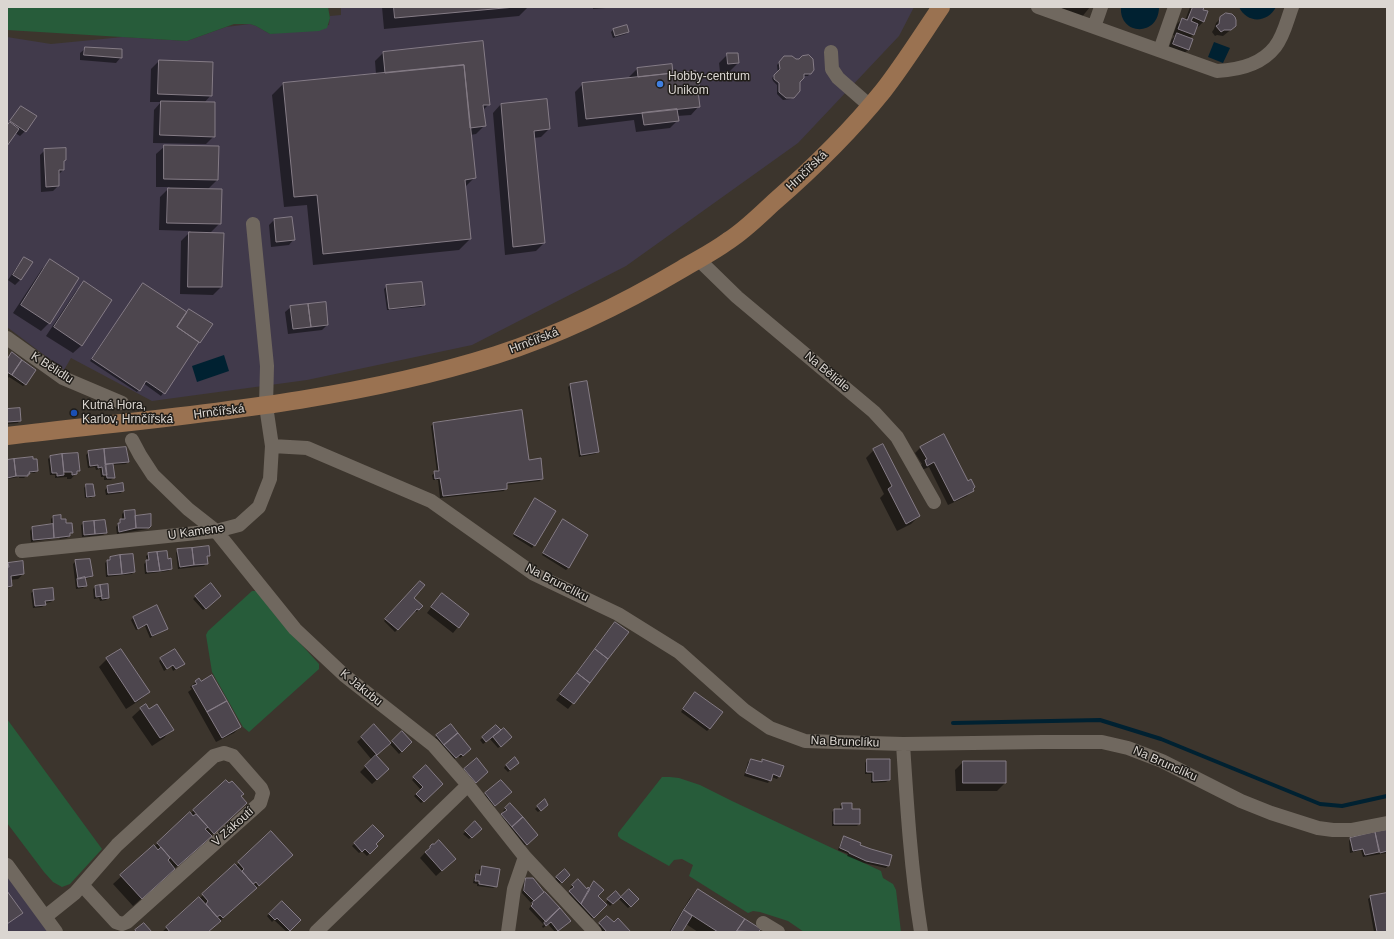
<!DOCTYPE html>
<html>
<head>
<meta charset="utf-8">
<style>
	body { margin:0 }
	#map { position:relative; width:1394px; height:939px; overflow:hidden; background:#3c352d; font-family:Helvetica,sans-serif }
	canvas { display:block }
	.frame { position:absolute; inset:0; border:8px solid #dbd6d1; pointer-events:none }
</style>
</head>
<body>
<div id="map">
<canvas width="1394" height="939"></canvas>
<div class="frame"></div>
</div>
<script>
const ctx = document.querySelector('canvas').getContext('2d');
ctx.lineJoin = 'round';
function fill(path, color) {
  ctx.fillStyle = color;
  ctx.fill(path, 'evenodd');
}
function stroke(path, color, width, dash) {
  ctx.strokeStyle = color;
  ctx.lineWidth = width;
  ctx.lineCap = dash ? 'butt' : 'round';
  ctx.setLineDash(dash || []);
  ctx.stroke(path);
}
function label(font, color, halo, rows, align = 'center') {
  ctx.font = font + ' Helvetica,sans-serif';
  ctx.lineWidth = 3;
  ctx.setLineDash([]);
  ctx.textBaseline = 'middle';
  ctx.strokeStyle = halo;
  ctx.fillStyle = color;
  for (const [text, x, y, turn = 0] of rows) {
    ctx.save();
    ctx.translate(x, y);
    ctx.rotate((+turn || 0) * Math.PI / 180);
    ctx.textAlign = isNaN(turn) ? turn : align;
    if (halo) ctx.strokeText(text, 0, 0);
    ctx.fillText(text, 0, 0);
    ctx.restore();
  }
}
fill(new Path2D(`
	M341,7H914L899,36L798,143L626,266L472,345L307,380L152,401L71,358L64,370L7,327V37L51,44L123,37L187,41L226,27L250,24L256,26L270,34L329,25L330,16L341,15Z
	M7,869L56,932H7Z`), '#413a4b');
fill(new Path2D(`
	M7,7H328L330,18L327,28L319,31L270,34L256,26L250,24H234L187,41L7,30Z
	M252,591H256L279,620L319,664V669L249,732L243,727L212,672L206,635L208,631Z
	M7,719L102,849L70,884L62,887L53,882L44,872L7,823Z
	M662,777H670L679,778L700,785L732,801L881,871L883,878L893,884L896,890L901,932H804L788,921L760,912L753,911L748,913L689,876L693,865L682,859L674,860L669,866L621,839L618,836V833Z`), '#275c3a');
fill(new Path2D(`
	M1121,7H1159C1159,37 1119,36 1121,7Z
	M1239,7H1276C1268,23 1247,24 1239,7Z
	M1214,42L1230,48L1223,63L1208,57Z
	M224,355L229,371L197,382L192,366Z`), '#002131');
fill(new Path2D(`
	M382,7H528L519,16L384,29Z
	M593,7H618L593,9Z
	M1052,7H1090L1081,18Z
	M1190,7H1203L1204,21L1198,27L1196,26L1193,35L1189,39L1191,40L1188,50L1182,55L1168,50L1172,39L1175,36L1173,35L1177,24L1182,19L1184,20L1186,18Z
	M1224,15L1233,28L1223,36L1217,35L1215,36L1212,32L1214,29L1216,23Z
	M613,30L628,32L626,34L613,38L611,32Z
	M86,48L121,57L116,63L80,60V53Z
	M383,53L489,104L483,110L484,126L476,134L470,135L474,178L464,188L470,239L459,250L313,265L307,205L284,207L272,95L283,84L376,74L375,61Z
	M728,54L738,63L730,71L720,72L719,63Z
	M785,57L810,73L808,76H803L799,82V91L791,99L783,100L777,94V85L773,81L772,78L778,73L777,65Z
	M159,61L211,95L204,103L214,136L206,144L153,143L154,110L161,102H150L151,69Z
	M671,65L672,75L699,90L697,92L699,106L691,115L677,116L678,120L670,128L636,132L634,120L578,127L575,92L583,84L629,79V77L637,69Z
	M546,101L549,129L541,137L534,138L544,243L536,251L505,255L493,113L501,104Z
	M21,107L25,131L20,136L15,133L7,144V125Z
	M165,146L217,180L207,190L220,223L210,233L221,287L213,295L180,294L181,241L191,231L159,230L160,197L170,187H156V154Z
	M45,150L65,160L63,163V170L58,175V186L53,191L41,192L40,155Z
	M291,218L294,239L289,245L271,247L269,225L274,220Z
	M24,258L31,263L20,280L15,285L8,280L19,264Z
	M50,261L49,323L41,331L13,313L42,269Z
	M84,283L82,345L73,353L46,336L76,291Z
	M387,286L424,305L421,307L387,310L384,289Z
	M141,287L200,342L197,344L161,396L143,383L137,392L90,361Z
	M291,307L327,325L322,330L288,334L285,312Z
	M12,354L26,384L23,386L9,377L7,379V359Z
	M587,382L598,452L595,454L579,457L568,387L570,385Z
	M7,410L20,420L18,423L7,424Z
	M521,411L528,461L542,478L540,481L506,485V488L504,491L440,498L438,480H433L432,475L437,472L431,426L433,424Z
	M921,447L972,490L967,496L948,505L929,467L922,470L920,466L922,464L915,453Z
	M874,450L919,516L911,524L897,531L880,498L884,494L866,458Z
	M89,452L128,462L126,464L112,465L114,477L111,480H104V477H101L100,469L96,470L95,467L88,468L86,455Z
	M77,454L79,470L71,479H67V477L55,478V475H50L48,459L51,456Z
	M7,461L37,470L35,473H29L24,478H19V477L7,479Z
	M86,485L94,495L91,498H85L84,488Z
	M108,487L123,490L121,493L106,495L105,490Z
	M533,502L534,545L532,548L513,536Z
	M124,512L134,517L150,515L151,525L147,529L117,534L116,527L118,524V523L122,520V514Z
	M53,517L65,524L72,532L69,536L67,538L60,539L59,538L31,542L30,531L32,528L51,526V519Z
	M84,523L106,533L103,535L82,537L81,525Z
	M561,523L568,568L566,570L542,555Z
	M178,550L208,555L206,558L207,563L204,566L178,569L176,553Z
	M149,554L168,560L171,569L168,571L145,574L144,564L147,561L146,556Z
	M110,558L134,572L132,574L106,577L105,563Z
	M76,561L92,576L89,578L85,579V586L83,588L76,589L73,564Z
	M9,564L23,574L18,579L10,580L11,586L7,590V565Z
	M420,582L413,598L422,606L416,612L415,611L395,632L384,621Z
	M210,584L218,598L203,610L193,599Z
	M95,587L108,598L106,600L100,601L99,598L94,599L93,589Z
	M34,591L53,600L51,602L45,603V605L42,607L33,608L31,593Z
	M437,600L468,615L453,633L427,613Z
	M133,618L167,629L150,638L145,626L136,630L131,620Z
	M610,629L608,659L568,709L556,700Z
	M107,659L149,692L140,700L126,709L99,667Z
	M161,659L184,664L173,671L171,666L164,671L159,661Z
	M196,682L240,727L234,733L216,742L188,692L192,689L190,687Z
	M693,696L710,728L707,731L681,712Z
	M145,705L149,710L172,729L164,738L152,746L132,717Z
	M374,726L390,744L402,733L411,742L399,754L389,743L375,756L382,775L372,784L360,772L372,760L357,742Z
	M496,727L509,740L498,748L490,739L483,744L480,740Z
	M437,735L468,752L460,758L458,756L453,760L435,738Z
	M751,760L760,763L763,760L779,776L777,779L771,777L768,783L744,776L748,762Z
	M867,760L889,780L886,782L871,783V774H865V763Z
	M963,762L1005,783L997,791H956L955,770Z
	M506,765H516L508,772L504,768Z
	M426,767L442,784L421,803L414,796L421,790L412,780Z
	M226,781L240,796L238,811L133,906L113,884Z
	M501,781L508,795L492,808L483,796Z
	M544,801L545,807L538,812L535,809Z
	M510,804L535,837L524,846L500,817L505,813L503,811Z
	M843,804L851,810L859,824L857,826H832V812L834,810H840V806Z
	M475,823L480,829L469,839L463,834Z
	M373,826L375,844L377,846L367,856L362,851L359,853L352,846Z
	M1387,830V853L1363,857L1361,850L1350,853L1349,841L1351,839Z
	M844,838L859,846L888,865L886,868L864,863L847,856L848,854L838,850L842,840Z
	M432,845L449,864L436,876L420,858Z
	M239,863H283L208,932H162Z
	M482,867L496,886L493,888L477,886V884L473,883L474,878L477,875H479V870Z
	M564,871L569,875L559,884L554,880Z
	M526,879H532L570,921L558,931V930L555,932L548,924L543,928L542,926L544,925L529,909L532,904L522,893L524,882Z
	M578,880L587,890L589,889L594,882L597,896L606,905L591,919L568,894L572,890L570,888Z
	M629,890L638,899L628,908L618,898L610,906L606,902L616,892L621,898Z
	M698,890L759,929L757,932H698L686,924L681,932H669L690,898Z
	M1387,894V932H1374L1368,899L1371,897Z
	M282,902L300,920L288,932H287L274,920L272,922L267,916Z
	M607,917L614,924L630,932H603L598,926Z`), '#0007');
stroke(new Path2D(`
	M953,723L1100,720L1161,739L1320,804L1342,806L1387,796`), '#002131', 4);
const building = new Path2D(`
	M394,7H515L395,18Z
	M1193,7H1204L1203,10L1208,11L1204,22L1193,17L1191,21L1198,24L1194,35L1178,29L1182,18L1187,20Z
	M1226,13L1232,14L1235,17L1236,20V26L1231,30H1224L1221,32L1216,26L1219,24L1220,17Z
	M627,25L629,32L615,36L613,29Z
	M1177,33L1193,39L1189,50L1173,44Z
	M483,41L490,105H483L486,126L470,128L464,65L385,73L383,52Z
	M85,47L122,49V58L84,55Z
	M727,53H738L739,63L728,64Z
	M809,55L813,59L814,70L811,74H804V78L800,82V91L794,98H786L779,92V83L774,79V75L780,69L779,62L784,56H792L796,59H799L802,56Z
	M159,60L213,62L212,96L158,94Z
	M672,64L673,73L638,77L637,68Z
	M464,65L476,178L465,180L471,239L323,254L317,195L294,197L283,83Z
	M696,71L698,83H699L700,91H698L700,107L586,119L582,83Z
	M547,99L550,129L534,131L545,243L513,247L501,104Z
	M161,101L215,102V137L160,135Z
	M21,106L37,116L26,132L10,121Z
	M677,109L679,121L644,125L642,113Z
	M10,122L19,129L7,146V126Z
	M164,145L219,146L218,180L164,179Z
	M66,148V160L64,161V170H59V186L46,187L44,149Z
	M168,188L222,189L221,224L167,223Z
	M292,217L295,240L276,242L274,219Z
	M189,232L224,233L222,287H188Z
	M24,257L33,262L21,280L13,275Z
	M50,259L79,278L50,324L21,305Z
	M84,281L112,300L82,346L54,327Z
	M422,282L425,305L389,309L386,285Z
	M143,283L187,312L177,327L199,342L165,394L146,381L140,391L92,359Z
	M326,302L328,325L311,327L308,304Z
	M308,304L311,327L293,329L290,306Z
	M189,309L213,324L200,343L177,327Z
	M12,352L22,360L12,375L7,372V360Z
	M22,360L36,370L26,385L12,375Z
	M587,381L599,452L581,455L570,384Z
	M20,408L21,421L7,422V409Z
	M522,410L529,460L541,458L543,479L507,483V489L443,496L440,478L435,479L434,471H439L433,423Z
	M944,434L968,481L971,479L975,487L973,489L974,491L954,501L934,462L927,466L925,460L927,459L920,447Z
	M883,444L920,516L906,524L888,489L892,486L873,449Z
	M126,447L129,462L105,464L104,449Z
	M104,449L107,475H103L102,467L98,468V465L90,466L88,451Z
	M78,453L80,471H77V474L72,475V472H64L62,454Z
	M62,454L64,475L57,476V473H52L50,456Z
	M33,457V459H37L38,471L29,472L30,474H28V476H16L14,459Z
	M14,459L16,476L7,478V460Z
	M113,464L115,478H107L105,465Z
	M123,483L124,491L108,493L107,486Z
	M86,484H93L95,496L87,497Z
	M535,498L556,511L535,546L514,534Z
	M135,510L136,528L119,532L118,523H120V519H125L124,511Z
	M151,514V526L149,528H136L135,516Z
	M61,515V519H66V523H72L73,533H70V536L54,538L53,516Z
	M563,519L588,535L569,568L543,553Z
	M105,520L107,533L95,534L94,521Z
	M94,521L95,534L84,535L83,522Z
	M53,524L54,538L33,540L32,527Z
	M209,546L210,556H207L208,564L194,565L192,548Z
	M192,548L194,565L180,567L177,549Z
	M167,551L168,559L171,558L172,569L160,571L157,552Z
	M157,552L160,571L147,572L146,560H149L148,553Z
	M133,554L135,572L122,574L120,555Z
	M120,555L122,574L108,575L107,560H110V557Z
	M90,559L93,576L78,579L75,560Z
	M23,561L24,574L11,576L12,586L7,587V567H9L8,563Z
	M85,577L87,586L78,587L77,579Z
	M420,581L425,585L414,598L423,606L419,610L417,609L398,630L385,619Z
	M211,583L221,596L206,609L195,596Z
	M108,584L109,598L102,599L100,585Z
	M100,585L102,596L96,597L95,586Z
	M53,588L54,600L45,601L46,605L35,606L33,590Z
	M442,593L469,614L459,628L431,607Z
	M157,605L168,629L152,636L147,624L138,629L133,617Z
	M615,622L629,632L608,659L595,649Z
	M121,649L150,692L135,702L106,658Z
	M175,649L185,664L176,669L173,665L167,669L160,658Z
	M595,649L608,659L590,683L577,673Z
	M577,673L590,683L574,704L560,694Z
	M212,675L227,701L207,712L192,686L197,684L195,681L199,678L201,681Z
	M695,692L723,712L710,729L683,709Z
	M227,701L241,727L222,738L207,712Z
	M146,704L149,709L157,704L174,730L160,738L140,708Z
	M374,724L391,743L377,755L361,737Z
	M451,724L458,733L444,745L436,735Z
	M496,725L501,730L486,742L482,737Z
	M504,728L512,737L501,747L493,737Z
	M402,731L412,742L402,752L392,741Z
	M458,733L471,749L463,756L461,754L456,758L444,745Z
	M376,755L389,769L377,780L365,766Z
	M515,757L519,763L510,770L506,765Z
	M477,758L488,772L476,783L464,769Z
	M751,759L762,762V759L784,766L780,777L773,774L771,781L746,773Z
	M867,759H890V780L873,781V772H867Z
	M963,761H1006V783H963Z
	M426,765L443,784L424,802L416,794L423,787L413,777Z
	M226,780L229,783L232,781L244,794L241,796L247,803L214,834L193,810Z
	M501,780L512,792L495,806L485,793Z
	M545,799L548,805L541,811L537,806Z
	M510,803L523,817L512,827L501,814L507,810L505,808Z
	M842,803H852V809H860V824H834V809H842Z
	M190,812L193,816L196,814L208,827L205,829L212,836L178,866L157,843Z
	M523,817L538,835L527,845L512,827Z
	M475,821L482,829L472,838L465,831Z
	M373,825L384,836L376,844L378,846L370,854L365,849L362,852L354,843Z
	M1387,830V851L1380,853L1375,832Z
	M271,831L293,855L259,886L256,882L253,884L242,871L244,869L238,862Z
	M1375,832L1379,852L1365,855L1363,849L1353,851L1350,838Z
	M844,836L861,843L860,845L871,849L892,855L889,866L866,861L849,853V852L840,848Z
	M439,840L456,859L442,871L425,852L430,848V846L432,844H434Z
	M154,845L158,850L161,847L170,858L168,860L175,869L142,899L120,875Z
	M235,864L257,888L223,918L220,915L217,917L206,904L208,901L202,894Z
	M482,866L500,869L497,887L479,884V881H475L476,874L480,875Z
	M565,869L570,875L562,883L556,877Z
	M526,878H533L544,892L534,901L524,891Z
	M578,879L587,889L588,887L590,889L581,904L569,891L574,887L572,885Z
	M594,881L604,890L598,896L607,905L594,918L581,904Z
	M629,889L639,899L631,907L621,897Z
	M698,889L745,919L736,932H718L684,910Z
	M7,891L23,913L7,924Z
	M616,891L621,897L613,904L607,899Z
	M545,892L560,908L546,922L531,906L533,904L532,903Z
	M1387,893V932H1377L1370,896Z
	M199,897L221,921L208,932H170L166,927Z
	M282,901L301,920L290,931L277,918L275,920L269,914Z
	M560,908L571,921L558,931L551,922L546,926L544,923Z
	M684,910L692,916L682,932H671Z
	M607,916L614,922L618,918L631,932H607L599,923Z
	M745,919L761,929L758,932L737,931Z
	M144,923L152,932H137L135,930Z`);
fill(building, '#4d464e');
stroke(building, '#857c86', 1);
stroke(new Path2D(`
	M1038,7L1217,71C1238,70 1261,65 1275,47C1284,36 1287,20 1292,7
	M1094,27L1101,7
	M1160,50L1175,7
	M831,52L832,69L838,78L870,106
	M698,259L737,297L874,412L897,437L934,502
	M7,338L63,378L122,403
	M132,440L140,455L153,475L188,509L216,531L295,629L344,675L433,745L468,785L525,857L595,932
	M272,446L307,448L431,501L534,574L618,614L679,652L744,710L770,728L805,741L903,744L1043,742H1102L1128,748L1162,761L1241,801L1271,813L1318,828L1333,830H1351L1387,823
	M22,551L216,531L239,525L259,507L270,479L272,446L266,406L267,366L253,224
	M903,744C907,807 911,870 921,932
	M7,865L56,932
	M45,917L75,893L117,845L214,756L224,753L233,756L261,788L263,793L260,803L127,922L122,924L116,922L82,885
	M763,923L778,932
	M316,932L468,785
	M508,932L514,889L525,857`), '#70685f', 14);
stroke(new Path2D(`
	M7,436C171,416 338,405 496,355C562,334 623,304 682,269C697,260 713,252 728,241C744,231 759,216 773,203C812,169 850,132 883,91C904,64 922,35 941,7`), '#9a7251', 18);
for (const [x, y, r, color] of [
	[660,84,4,"#3f7fe0"],
	[74,413,4,"#1a4fb4"]
]) {
  const dot = new Path2D();
  dot.arc(x, y, r, 0, 2 * Math.PI);
  ctx.fillStyle = color;
  ctx.fill(dot);
  stroke(dot, '#201d19', 1.5);
}
label('12px', '#dbd6d1', '#201d19', [
	["Hobby-centrum",668,77],
	["Unikom",668,91],
	["Kutná Hora,",82,406],
	["Karlov, Hrnčířská",82,420]
], 'left');
label('12px', '#dbd6d1', '#201d19', [
	["Hrnčířská",807,171,-44],
	["Hrnčířská",534,341,-21],
	["K Bělidlu",52,368,33],
	["Na Bělidle",827,372,40],
	["Hrnčířská",219,412,-7],
	["U Kamene",196,532,-8],
	["Na Brunclíku",557,583,27],
	["K Jakubu",361,688,39],
	["Na Brunclíku",845,742,2],
	["Na Brunclíku",1165,764,24],
	["V Zákoutí",233,827,-42]
]);
</script>
</body>
</html>
